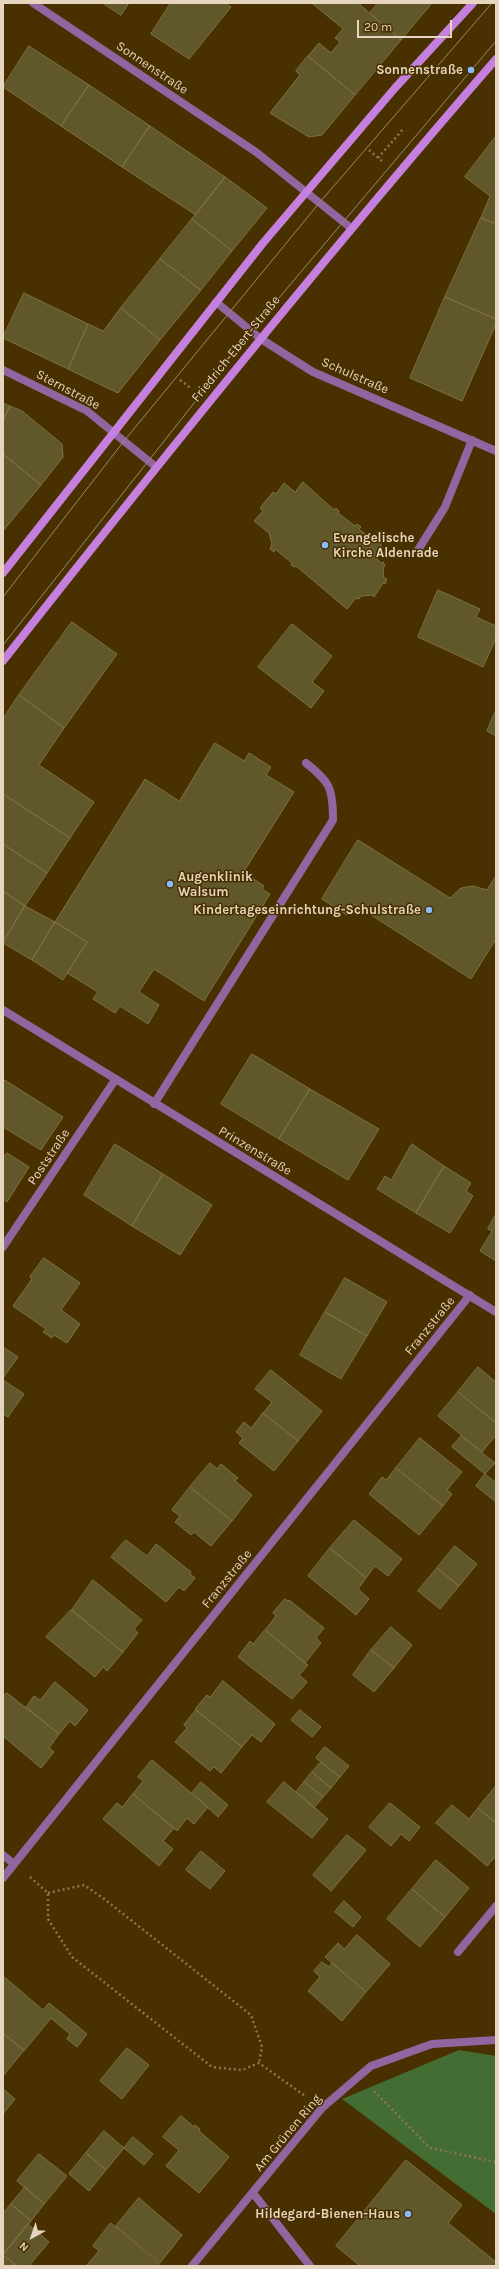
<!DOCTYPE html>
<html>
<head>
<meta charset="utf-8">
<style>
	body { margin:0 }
	#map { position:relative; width:499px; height:2269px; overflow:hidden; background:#493000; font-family:Karla,sans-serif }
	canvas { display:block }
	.frame { position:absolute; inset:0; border:4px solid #e6d6bf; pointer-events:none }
	.north { position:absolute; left:12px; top:2217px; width:40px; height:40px; -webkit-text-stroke:3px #493000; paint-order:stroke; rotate:220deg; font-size:11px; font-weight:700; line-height:16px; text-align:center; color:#e6d6bf }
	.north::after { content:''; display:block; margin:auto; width:14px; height:18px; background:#e6d6bf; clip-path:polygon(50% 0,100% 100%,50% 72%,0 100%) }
	.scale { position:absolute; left:357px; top:20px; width:95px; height:18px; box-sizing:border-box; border:2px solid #e6d6bf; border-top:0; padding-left:5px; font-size:12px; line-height:14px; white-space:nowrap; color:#e6d6bf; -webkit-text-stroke:3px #493000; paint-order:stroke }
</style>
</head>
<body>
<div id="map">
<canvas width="499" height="2269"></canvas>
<div class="frame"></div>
<div class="north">N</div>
<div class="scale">20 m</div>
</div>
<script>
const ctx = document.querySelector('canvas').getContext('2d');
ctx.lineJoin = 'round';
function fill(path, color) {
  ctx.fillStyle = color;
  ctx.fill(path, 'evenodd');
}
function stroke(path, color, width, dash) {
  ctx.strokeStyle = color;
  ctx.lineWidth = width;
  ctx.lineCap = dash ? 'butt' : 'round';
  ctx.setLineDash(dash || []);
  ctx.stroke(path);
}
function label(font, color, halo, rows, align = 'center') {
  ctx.font = font + ' Karla,sans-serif';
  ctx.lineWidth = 3;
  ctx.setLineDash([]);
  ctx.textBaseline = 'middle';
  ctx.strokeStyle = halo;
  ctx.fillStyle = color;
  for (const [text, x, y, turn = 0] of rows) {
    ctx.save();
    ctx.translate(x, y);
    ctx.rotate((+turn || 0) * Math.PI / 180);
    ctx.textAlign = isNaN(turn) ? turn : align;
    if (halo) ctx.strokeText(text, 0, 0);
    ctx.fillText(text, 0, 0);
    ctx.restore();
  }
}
fill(new Path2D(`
	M459,2050L496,2056V2214L342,2099Z`), '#436d32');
const building = new Path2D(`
	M103,3H129L121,15Z
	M171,3H225L231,7L189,59L151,34Z
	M312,3H358L401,40L355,95L308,56L319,43L331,53L340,42L335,38L343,29Z
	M378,3H432L401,40L370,13Z
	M29,46L89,85L61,126L3,87Z
	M308,56L355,95L322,135L309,137L270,113L300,75L296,71Z
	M89,85L150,126L122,167L61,126Z
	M150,126L225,177L196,215L122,167Z
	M496,136V224L481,218L490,196L465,177Z
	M225,177L267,208L232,251L192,219Z
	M481,218L496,224V319L445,297Z
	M192,219L232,251L201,290L160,259Z
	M160,259L201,290L160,340L121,308Z
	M24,293L88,324L68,369L3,338Z
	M445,297L496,319V324L462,401L410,378Z
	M121,308L160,340L118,393L68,369L88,324L103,331Z
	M3,403L10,406L3,421Z
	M10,406L22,411L62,444L63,457L41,485L3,454V421Z
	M3,454L41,485L3,531Z
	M303,482L334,510L336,508L339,511L338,513L355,526L357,524L361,527L359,529L376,543L378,540L381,543V547L374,556L381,563L383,562L385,566L383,567L384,579H387L385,584L383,583L374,597L373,595L361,596L359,599L356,598L347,609L296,566L294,567L291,565L292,563L275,549L274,552L270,549L272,544L269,533L254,521L263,511L260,508L273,492L276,494L284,483L295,492Z
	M438,590L480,609L476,617L496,626V638L483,667L418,637Z
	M72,622L117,654L64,728L19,695Z
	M292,624L332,656L312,682L324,691L311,708L258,667Z
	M19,695L64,728L39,765L94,802L70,838L3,794V719Z
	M496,710V736L487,731Z
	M215,743L244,761L249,753L271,767L266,775L294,792L241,876L250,881L252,878L264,886L262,889L270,894L204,1001L154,969L139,992L159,1005L148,1024L120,1006L115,1013L93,999L98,992L67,973L87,942L55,922L145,779L179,801Z
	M3,794L70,838L47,873L3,844Z
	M358,840L450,898L461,888L473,886L487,890L496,876V939L471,979L354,904L347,915L322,899Z
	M3,844L47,873L25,906L3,891Z
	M3,891L25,906L3,942Z
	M25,906L55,922L32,960L3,943Z
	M55,922L87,942L63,980L32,960Z
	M252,1054L310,1089L279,1139L221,1104Z
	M3,1079L63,1117L41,1150L3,1127Z
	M310,1089L379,1129L348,1180L279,1139Z
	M115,1144L163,1174L132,1226L84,1195Z
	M412,1144L444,1166L416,1213L377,1189L385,1176L391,1180Z
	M7,1153L29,1167L7,1202L3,1199V1159Z
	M444,1166L471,1183L466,1191L473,1196L450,1233L416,1213Z
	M163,1174L212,1205L180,1255L132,1226Z
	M496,1214V1261L480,1251L492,1231L488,1229Z
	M44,1258L80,1283L61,1310L80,1324L67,1343L54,1335L52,1338L43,1332L46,1329L13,1306L32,1279L30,1277Z
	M345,1278L387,1302L367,1336L325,1312Z
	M325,1312L367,1336L341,1379L300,1355Z
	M3,1347L18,1357L3,1378Z
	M478,1367L496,1382V1423L458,1392Z
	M271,1370L322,1411L298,1441L263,1413L272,1402L255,1389Z
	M3,1380L24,1394L8,1417L3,1414Z
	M458,1392L496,1423V1435L482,1452L438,1416Z
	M263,1413L298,1441L274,1471L239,1443L243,1438L236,1432L244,1422L251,1428Z
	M461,1436L495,1463L485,1474L452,1447Z
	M420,1438L462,1472L447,1490L452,1494L443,1506L396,1468Z
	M210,1463L217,1469L221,1464L238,1478L235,1481L252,1495L232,1521L190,1487Z
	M396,1468L443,1506L419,1535L369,1494L382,1477L386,1480Z
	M485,1474L496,1483V1502L476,1486Z
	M190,1487L232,1521L211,1546L194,1532L191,1535L175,1522L180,1516L172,1510Z
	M354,1520L402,1559L388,1576L375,1566L366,1578L330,1548Z
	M126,1540L147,1556L156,1544L191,1572L190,1574L195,1578L184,1591L179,1587L166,1602L111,1557Z
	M455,1546L477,1564L459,1586L437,1568Z
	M330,1548L366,1578L358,1589L369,1599L356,1615L308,1576Z
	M437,1568L459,1586L440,1609L418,1591Z
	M93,1580L142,1620L134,1629L138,1633L123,1652L72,1610Z
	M285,1599L288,1601L289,1600L324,1628L316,1638L321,1643L305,1663L265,1630L276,1616L273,1613Z
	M71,1610L123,1652L107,1671L103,1667L95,1677L46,1637Z
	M391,1627L412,1645L394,1668L371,1650Z
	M265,1630L308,1665L299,1675L307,1682L292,1699L238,1657L250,1641L253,1644Z
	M371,1650L394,1668L374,1692L353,1675Z
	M223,1681L275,1724L261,1742L252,1735L242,1747L195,1709L207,1695L210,1697Z
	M55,1682L88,1710L75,1726L70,1721L59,1734L26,1707L34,1696L40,1700Z
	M7,1693L59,1734L49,1748L54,1752L41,1768L3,1736V1697Z
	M196,1710L242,1747L221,1773L214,1767L210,1771L175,1742L187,1728L184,1725Z
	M300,1710L321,1727L312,1737L291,1720Z
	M325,1747L349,1766L340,1777L316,1758Z
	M152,1760L208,1807L194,1824L187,1818L177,1831L133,1794L143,1781L138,1777Z
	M321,1762L340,1777L331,1788L312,1772Z
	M312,1772L331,1788L323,1797L304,1782Z
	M201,1782L228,1805L218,1817L192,1793Z
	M284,1782L328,1819L312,1838L267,1802Z
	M304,1782L323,1797L314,1808L296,1792Z
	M496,1786V1823L478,1808Z
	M133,1794L174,1828L163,1841L173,1849L159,1866L103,1819L117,1803L122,1807Z
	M390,1803L420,1827L409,1841L401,1834L391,1846L369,1827Z
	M452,1805L469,1819L478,1808L496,1823V1856L487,1866L436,1823Z
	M347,1835L366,1850L331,1891L313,1875Z
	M201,1851L225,1871L210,1889L186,1870Z
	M436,1860L469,1888L445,1917L412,1889Z
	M412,1889L445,1917L420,1947L387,1919Z
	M344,1901L361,1917L353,1927L335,1912Z
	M357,1935L390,1964L366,1992L325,1957L338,1943L344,1949Z
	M322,1962L329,1967L332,1963L366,1992L342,2021L308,1991L320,1977L314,1971Z
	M3,1976L43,2010L49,2003L87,2034L77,2047L67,2039L70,2034L51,2018L24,2051L3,2033Z
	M3,2033L24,2050L3,2076Z
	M127,2048L149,2065L122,2099L100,2081Z
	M3,2089L15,2099L3,2114Z
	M181,2116L194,2127L195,2125L200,2129L199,2131L229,2157L199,2193L166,2166L179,2150L163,2137Z
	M104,2131L124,2148L106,2170L86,2153Z
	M133,2137L153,2154L144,2165L124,2148Z
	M86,2153L106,2170L89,2191L69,2174Z
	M39,2154L67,2176L44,2204L17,2181Z
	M406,2160L462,2205L448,2223L496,2262V2266H360L336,2246Z
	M25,2187L44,2204L31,2221L11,2204Z
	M139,2198L182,2235L160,2263L116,2226Z
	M11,2204L31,2221L3,2255V2214Z
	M111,2223L159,2264L157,2266H86L99,2251L93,2246Z
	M28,2224L49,2242L29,2266H17L3,2255Z
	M3,2255L17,2266H3Z`);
fill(building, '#60572b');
stroke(building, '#7d7341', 1);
stroke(new Path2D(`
	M369,150L382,161
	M378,158L404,128
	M180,380L192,389
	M30,1877L48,1893V1919L72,1957L212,2067L242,2070L259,2063L305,2096
	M48,1893L84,1885L103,1898L251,2015L262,2047L259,2063
	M374,2091L430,2148L496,2162`), '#8b7651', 2.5, [2, 3]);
stroke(new Path2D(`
	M418,550L445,507L472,440
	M154,1104L333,820C333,788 330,782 306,763`), '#9166a0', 8);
stroke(new Path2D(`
	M33,3L256,152L351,228
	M216,302L261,339L313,372L496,451
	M3,370L87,411L156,467
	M3,1010L496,1312
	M3,1247L115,1080
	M3,1855L14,1864
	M3,1878L470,1295
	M458,1952L496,1906
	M253,2193L310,2266
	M192,2266L322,2108L371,2066L432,2044L496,2040`), '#9166a0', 8);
stroke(new Path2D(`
	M3,573L263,243L395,88L473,3
	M3,661C163,457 326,255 496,59`), '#c57fdc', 8);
stroke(new Path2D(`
	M3,597L124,441L320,202L492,3
	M3,645L251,331L496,41`), '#9c8865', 1);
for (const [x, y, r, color] of [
	[471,70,4,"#8bbafc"],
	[325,545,4,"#8bbafc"],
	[170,884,4,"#8bbafc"],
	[429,910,4,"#8bbafc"],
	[408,2214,4,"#8bbafc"]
]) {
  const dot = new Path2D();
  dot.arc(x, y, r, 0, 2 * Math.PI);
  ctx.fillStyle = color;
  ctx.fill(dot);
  stroke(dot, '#493000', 1.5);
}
label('13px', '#e6d6bf', '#493000', [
	["Sonnenstraße",152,68,34],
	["Friedrich-Ebert-Straße",236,349,-51],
	["Schulstraße",355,376,24],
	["Sternstraße",68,390,28],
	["Prinzenstraße",255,1151,31],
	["Poststraße",49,1157,-56],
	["Franzstraße",430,1326,-51],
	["Franzstraße",227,1579,-51],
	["Am Grünen Ring",288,2133,-50]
]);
label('bold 13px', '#e6d6bf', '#493000', [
	["Sonnenstraße",463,70],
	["Evangelische",333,538,"left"],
	["Kirche Aldenrade",333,553,"left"],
	["Augenklinik",178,877,"left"],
	["Walsum",178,892,"left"],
	["Kindertageseinrichtung-Schulstraße",421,910],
	["Hildegard-Bienen-Haus",400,2214]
], 'right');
</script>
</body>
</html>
